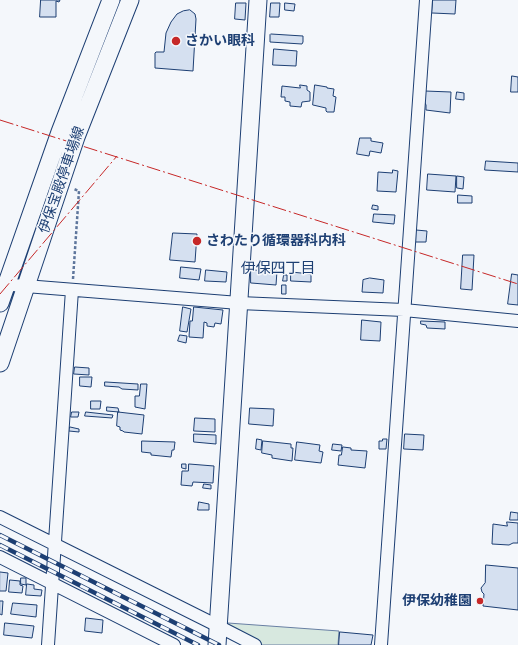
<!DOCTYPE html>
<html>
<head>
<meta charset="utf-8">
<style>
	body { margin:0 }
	canvas { display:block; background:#f4f7fb }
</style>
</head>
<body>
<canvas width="518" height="645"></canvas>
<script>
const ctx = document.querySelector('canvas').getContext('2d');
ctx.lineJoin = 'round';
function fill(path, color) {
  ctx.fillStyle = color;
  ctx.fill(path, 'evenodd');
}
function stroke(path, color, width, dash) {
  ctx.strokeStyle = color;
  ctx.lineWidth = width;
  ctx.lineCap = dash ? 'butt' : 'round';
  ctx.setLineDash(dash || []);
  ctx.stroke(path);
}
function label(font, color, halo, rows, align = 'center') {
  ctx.font = font + ' "Noto Serif","Noto Sans JP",serif';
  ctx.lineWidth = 3;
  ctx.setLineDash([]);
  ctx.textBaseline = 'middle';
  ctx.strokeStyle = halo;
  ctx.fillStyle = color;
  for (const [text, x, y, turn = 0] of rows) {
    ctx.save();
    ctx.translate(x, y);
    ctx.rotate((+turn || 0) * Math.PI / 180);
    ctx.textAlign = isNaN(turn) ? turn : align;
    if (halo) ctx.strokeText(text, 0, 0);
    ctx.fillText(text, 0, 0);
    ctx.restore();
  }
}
const green = new Path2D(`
	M228,623L339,631L338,645H261L227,628Z`);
fill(green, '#d7e8df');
stroke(green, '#687fa3', 1);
const building = new Path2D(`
	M41,0H60L59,2L56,1V17H40Z
	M433,0H456L455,14L432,13Z
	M236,3H246L245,20L235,19Z
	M271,3H280L279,17H270Z
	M285,3L295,4L294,11L285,10Z
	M190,10L195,14L196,19L193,71L155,68V53L156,52H164L166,33L171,22L177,14L183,11Z
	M271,34L303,36V42L302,44L270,42V35Z
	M274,49L297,51L296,66L273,65Z
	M512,76L518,77V92H511Z
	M300,85L307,86V90L310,92V101L302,102L301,107L290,106V102L285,101V97H281L282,86L300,88Z
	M315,85L327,87V88L334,89L333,96L336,97L334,112H327L326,111V108L313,105Z
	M425,91L451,92L450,113L426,110V105L424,101Z
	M457,92L464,93V100L456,99Z
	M360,138H371V141L383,143L381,153L370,151L369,156L357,154Z
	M486,161L518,163V172L485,170Z
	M393,170L398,171L396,192L377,191L378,172L392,173Z
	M428,174L456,176L455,192L427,190Z
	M457,176L464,177L463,189L457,188Z
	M458,195L472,196V203H458Z
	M373,205L378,206V210L372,209Z
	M374,214L395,215L394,224L373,222Z
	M416,230L427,231L426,242H416Z
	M173,233L197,234L195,262L170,260Z
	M463,255H474L472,290L461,289Z
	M181,267L201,269L199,280L180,278Z
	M206,270L227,272L226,282L205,281Z
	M251,270L277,271L276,285L251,283Z
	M291,272L311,274V282L291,281Z
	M512,274L518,275V305L508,304Z
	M284,275H287V281H283Z
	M370,278L384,280L383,293L362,292L363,280Z
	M282,285H286V294H282Z
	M183,307L191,309L187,332L180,331Z
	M194,307L223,310L221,324L215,323L214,327L207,326V323L204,322L203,338L189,337L190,321H192Z
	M362,320L381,322L380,341L361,340Z
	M421,321L445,322V329L427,328L426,325L421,324Z
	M180,335L187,336L186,343L178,341Z
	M75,367L89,368V375L74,374Z
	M80,377H92L91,387L80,386Z
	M105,382H106L138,384V390L122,389L119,387L105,386Z
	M141,384H147L145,409L135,407V396H139Z
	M91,401H101L100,409H91Z
	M107,407L118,408L119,412L107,411Z
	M250,408L274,409L273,426L249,424Z
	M72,412H79L78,417H71Z
	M86,412L113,415L112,418L85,416Z
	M118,412L144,415L142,434L124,432L123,431L120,430V427L117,426Z
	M195,418L215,419V432L194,431Z
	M70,427L79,429V432L69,431Z
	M194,434L216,435V444L194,442Z
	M405,434L424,435L423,450L404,449Z
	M257,439L262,440L261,450L256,449Z
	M383,439H387L386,449H379V441H382Z
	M142,441L175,442L174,450H172L171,457L151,455V453L142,452Z
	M263,441L291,444V448H293L292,461L272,458V455L262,453Z
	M297,442L320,445L319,451L323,452L321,463L295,460Z
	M333,444L342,445L341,451L332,450Z
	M343,447L351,448V450L367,451L365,468L338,465L339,455H341Z
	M182,464H186V469L182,468Z
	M189,464L214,466L213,483L193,482L192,486L181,485L182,471H188Z
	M204,484L211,485V489L203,488Z
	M199,502L209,504V510H198Z
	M511,512L518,513V520H510Z
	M507,522L518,523V543H513L509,545L492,544L493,524L507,526Z
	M486,565L518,568V610L483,606L484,594L482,592L481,588L485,583Z
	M0,572L8,573L6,591H0Z
	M21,578H26V585L21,584Z
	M10,580L20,581V585L23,586L22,593L9,592Z
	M27,584L34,585V589L42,590L41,596L26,595Z
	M0,601H3L2,615L0,614Z
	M13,603L37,605L36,617L11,614Z
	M86,618L103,620L102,633L85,631Z
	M5,623L34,626L32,638L4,635Z
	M340,632L373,635L371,645H339Z`);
fill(building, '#d5e0f0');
stroke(building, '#1d3f73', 1);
const street = new Path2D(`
	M0,284L239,303L404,310L518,321
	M0,517L218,626L255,645
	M0,557L174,645
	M48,645L72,290
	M381,645L426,0`);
const secondary = new Path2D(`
	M0,303L60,132L111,0
	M0,363L26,286L76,137L130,0
	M217,645L258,0`);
stroke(street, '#1d3f73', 14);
stroke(secondary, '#1d3f73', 19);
stroke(new Path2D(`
	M73,279L79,191L74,189`), '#5e769c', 2.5, [3, 2]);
stroke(street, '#f4f7fb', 12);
stroke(secondary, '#f4f7fb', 17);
const rail = new Path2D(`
	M0,535L219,645
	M0,545L198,645`);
stroke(rail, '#1d3f73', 4.5);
stroke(rail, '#f4f7fb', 3, [9]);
stroke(new Path2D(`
	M0,120L518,284
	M0,294L117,156`), '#c62828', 1, [14, 3, 2, 3]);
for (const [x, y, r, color] of [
	[176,41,5,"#c62828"],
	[197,241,5,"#c62828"],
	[480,601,4,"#c62828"]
]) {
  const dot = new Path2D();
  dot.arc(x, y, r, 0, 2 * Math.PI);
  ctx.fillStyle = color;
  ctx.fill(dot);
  stroke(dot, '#f4f7fb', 1.5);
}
label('bold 14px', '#1d3f73', '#f4f7fb', [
	["さかい眼科",185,41],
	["さわたり循環器科内科",206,241],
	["伊保幼稚園",472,601,"right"]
], 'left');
label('14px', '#1d3f73', '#f4f7fb', [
	["伊保宝殿停車場線",62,180,-71]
]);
label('15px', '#1d3f73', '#f4f7fb', [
	["伊保四丁目",278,269]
]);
</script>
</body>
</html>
